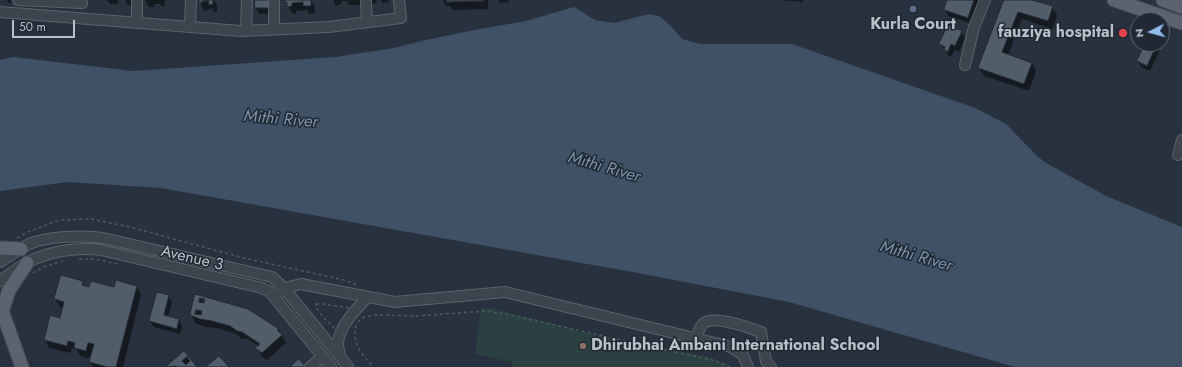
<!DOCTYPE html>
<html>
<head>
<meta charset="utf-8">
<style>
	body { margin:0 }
	#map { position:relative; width:1182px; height:367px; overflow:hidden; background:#28323e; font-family:Jost,sans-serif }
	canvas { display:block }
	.north { position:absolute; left:1130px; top:12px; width:40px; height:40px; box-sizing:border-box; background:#202933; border:1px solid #5d656f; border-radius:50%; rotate:264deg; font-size:11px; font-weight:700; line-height:16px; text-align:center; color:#b8bfc9 }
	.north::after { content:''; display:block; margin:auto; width:14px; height:18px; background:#97bdef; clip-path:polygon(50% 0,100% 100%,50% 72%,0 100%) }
	.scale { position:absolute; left:12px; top:20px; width:63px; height:18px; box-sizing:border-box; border:2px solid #b8bfc9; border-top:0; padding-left:5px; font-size:12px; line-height:14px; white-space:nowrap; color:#b8bfc9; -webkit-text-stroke:3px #202933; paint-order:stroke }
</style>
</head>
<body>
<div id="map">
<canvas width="1182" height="367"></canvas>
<div class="north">N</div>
<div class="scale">50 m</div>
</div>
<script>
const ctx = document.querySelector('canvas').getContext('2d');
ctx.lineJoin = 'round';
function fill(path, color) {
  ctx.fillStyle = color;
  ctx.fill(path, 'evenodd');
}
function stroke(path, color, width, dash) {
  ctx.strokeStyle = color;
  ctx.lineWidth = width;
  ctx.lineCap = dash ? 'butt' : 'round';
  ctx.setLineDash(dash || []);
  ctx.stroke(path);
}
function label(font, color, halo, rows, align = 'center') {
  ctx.font = font + ' Jost,sans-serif';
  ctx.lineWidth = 3;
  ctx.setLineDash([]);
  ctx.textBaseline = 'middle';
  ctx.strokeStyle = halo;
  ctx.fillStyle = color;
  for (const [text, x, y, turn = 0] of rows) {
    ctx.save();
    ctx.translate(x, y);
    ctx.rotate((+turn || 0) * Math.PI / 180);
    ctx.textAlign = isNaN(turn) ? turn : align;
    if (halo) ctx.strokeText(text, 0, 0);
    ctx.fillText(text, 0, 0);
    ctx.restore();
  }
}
fill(new Path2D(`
	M491,308L595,335L708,357L726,364L728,367H512V362L475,354L481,309Z`), '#2b4040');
fill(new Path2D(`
	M574,7L595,20L614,23L649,14L659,16L671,26L682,39L701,44H792L975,108L1006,124L1037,156L1046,163L1106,196L1182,227V367H1015L789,302L638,273L161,188L68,182L0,191V60L13,57L133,71L336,57L394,48L426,40L474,30L526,21Z`), '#405165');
fill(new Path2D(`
	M7,0H11V3H8Z
	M107,0H118V4H110Z
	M125,0H134V5H128Z
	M145,0H165V6H161L160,4H154V7H149Z
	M200,0H214L217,5V12H214L212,8L204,11Z
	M255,0H272V14H259L256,8Z
	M291,0H311L315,7V13L309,14L307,10L296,11V14H293L286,2Z
	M333,0H360V5H349L347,1H341V4L336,6Z
	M369,0H376L377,3L371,4Z
	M381,0H389V2L382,3Z
	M443,0H488V9L453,10L450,6H446Z
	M498,0H509V2L500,3Z
	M779,0H803V2Z
	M948,0H979L971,23L948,16L945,10Z
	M1006,0H1029L1052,7L1057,15L1053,29L1022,19L1008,55L1032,63L1036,71L1029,91L984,76L979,68Z
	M1162,31L1166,37L1150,71L1141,67L1138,61L1146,44H1162Z
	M961,32L965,38L959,52L955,50L951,57L949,56L940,44Z
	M82,282L85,287L90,288L137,287L141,295L123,367H93L90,362L91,359L80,356L76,349L72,348L71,353L49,348L45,340L61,319L64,308L60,307L55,299Z
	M168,296L172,302L168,317L179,320L182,326L180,334L154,327L150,321Z
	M200,297L205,305L278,329L286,343L267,360L261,356L257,348L258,346L248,339H242L236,334L217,328L206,327L195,323L191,314Z
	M187,356L191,363L196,367H169L168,366Z`), '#0007');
const building = new Path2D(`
	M199,0H213V4L209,5L208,0L199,3Z
	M255,0H269V8H255Z
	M285,0H311V6H303V2L292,3V6L287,7V2L285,3Z
	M447,0H484V1L447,2Z
	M947,0H974L968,18L944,10Z
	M1004,0H1032L1053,6L1048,21L1018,12L1002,52L1032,63L1024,84L978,68Z
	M948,25L962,31L955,46L951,44L948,52L944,50L945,47L939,44Z
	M1145,44H1157L1147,66L1137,61Z
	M61,275L83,281L82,285L89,287L91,281L114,287L116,280L137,286L116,367H107L89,362L94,344L88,343L86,351L74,348L75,343L68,341L67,346L44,340L50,315L60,318L64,302L54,299Z
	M157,292L169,295L164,315L179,319L177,329L149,321Z
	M195,294L248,309L279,329L277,330L282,335L262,353L255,348L260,344L242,332L237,331L230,326L212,321L200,319L190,315ZM200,298L205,299L204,303L199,302ZM196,310L202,311L201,315L195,314Z
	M184,351L197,367H177L176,366L168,367L167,366ZM187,357L190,361L186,365L182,361Z
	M219,356L229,367H206Z
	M299,359L306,367H290Z`);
fill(building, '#515d69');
stroke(building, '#232b35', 1);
const minor = new Path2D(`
	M18,0L82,3
	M366,0L367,22
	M0,12L241,31L329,27L401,18L399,0
	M137,22V0
	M190,26L191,0
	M274,29V0
	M246,30L247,0
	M965,65L974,27L985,0
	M1178,155L1182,140
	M0,262C10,256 19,249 29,244C47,236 84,235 103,238L272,277L284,288L348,367
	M0,281C9,275 18,267 28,262C50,251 77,247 101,250L262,288L270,292L331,367
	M274,296L284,288L301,284L395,302L505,292L731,347L743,355L748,367
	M696,339C698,334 699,327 703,324C713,314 749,328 761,332L766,361L771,367
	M340,356C340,353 338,348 338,344C338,327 357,308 368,297
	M310,367L322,357`);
const major = new Path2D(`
	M1114,0L1182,23
	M1163,0L1182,7
	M0,248L21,249
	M0,305L22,367
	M2,312L9,290L27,263`);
stroke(minor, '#5a626c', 12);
stroke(major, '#454d57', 15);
stroke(new Path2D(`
	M17,238L28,232L59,220L91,219L130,227L244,258L344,280L357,285
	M79,259H95L118,264
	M33,273L43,267L63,261
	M316,304H323L350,308L338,332L323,317L316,307Z
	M358,322L364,317L377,315L416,316L485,311L510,315L716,361L730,367
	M356,325C351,343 362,354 373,367`), '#4a5c5e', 1.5, [3, 3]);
stroke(minor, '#3c444e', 10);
stroke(major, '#5a636e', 13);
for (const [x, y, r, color] of [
	[913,9,4,"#5c6f8a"],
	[1123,33,5,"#e0444e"],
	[583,346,4,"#8d6e63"]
]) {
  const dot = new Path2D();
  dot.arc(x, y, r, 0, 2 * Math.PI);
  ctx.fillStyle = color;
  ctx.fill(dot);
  stroke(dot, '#202933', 1.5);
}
label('bold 16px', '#b8bfc9', '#202933', [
	["Kurla Court",913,25],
	["fauziya hospital",1114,33,"right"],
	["Dhirubhai Ambani International School",591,346,"left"]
]);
label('16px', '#b8bfc9', '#202933', [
	["Avenue 3",192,259,13]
]);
label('italic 17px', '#7c91a9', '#202933', [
	["Mithi River",281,120,5],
	["Mithi River",604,168,16],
	["Mithi River",916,257,16]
]);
</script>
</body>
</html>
